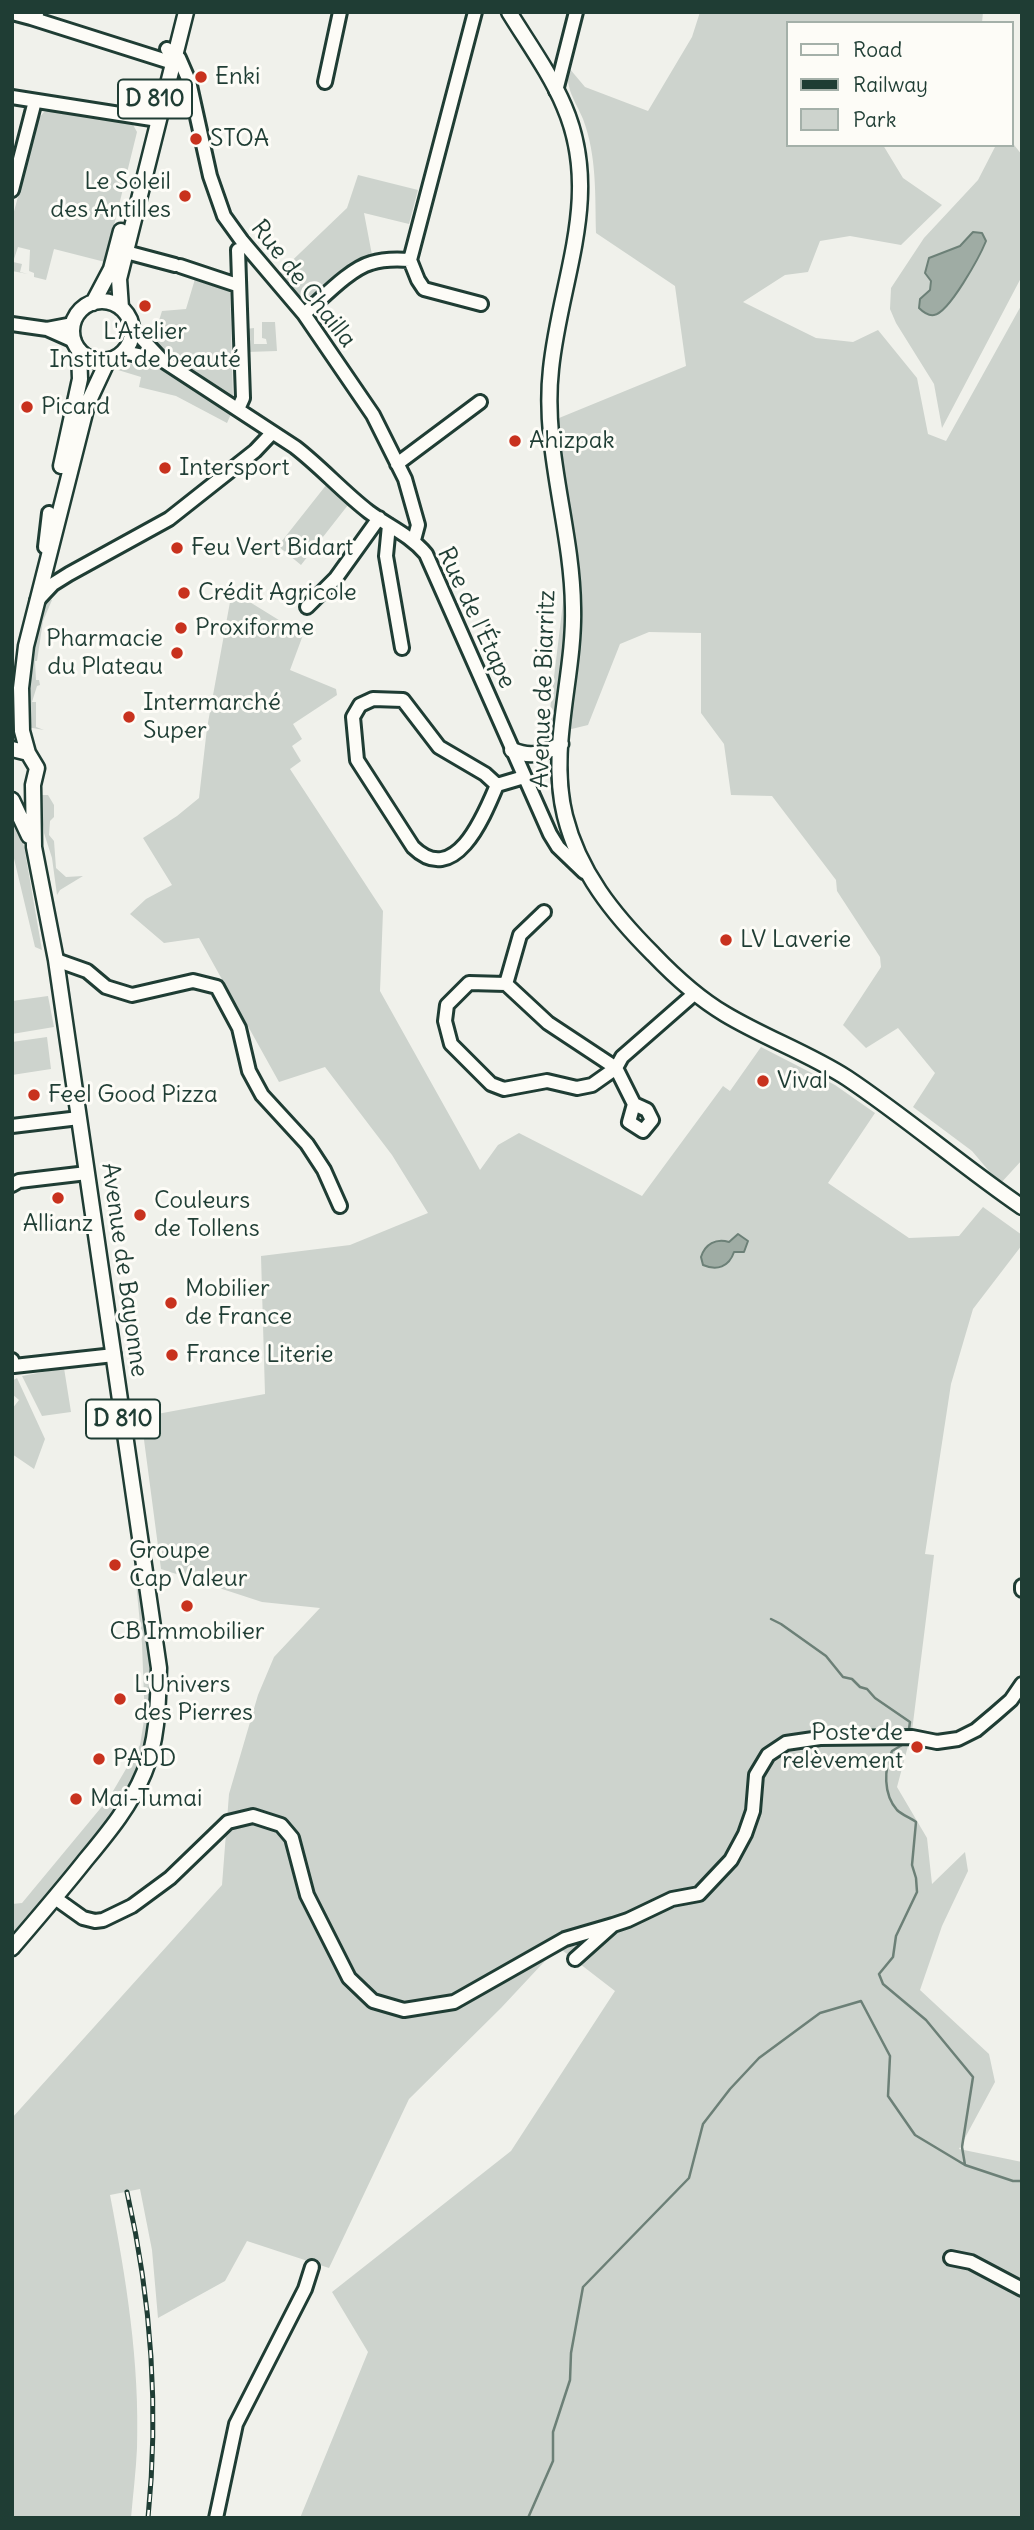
<!DOCTYPE html>
<html>
<head>
<meta charset="utf-8">
<style>
	body { margin:0 }
	#map { position:relative; width:1034px; height:2530px; overflow:hidden; background:#f0f1eb; font-family:Delius,sans-serif }
	canvas { display:block }
	.frame { position:absolute; inset:0; border:14px solid #1f3d34; pointer-events:none }
	.legend { position:absolute; left:786px; top:21px; width:228px; height:126px; box-sizing:border-box; background:#fdfcf7; border:2px solid #a4b0a9; margin:0; padding:9px 12px; list-style:none; font-size:21px; color:#1f3d34 }
	.legend li { display:flex; align-items:center; gap:14px; height:35px }
	.legend b { width:35px; border:2px solid #a4b0a9 }
</style>
</head>
<body>
<div id="map">
<canvas width="1034" height="2530"></canvas>
<div class="frame"></div>
<ul class="legend">
<li><b style="height:9px;background:#fdfcf7"></b>Road</li>
<li><b style="height:9px;background:#1f3d34"></b>Railway</li>
<li><b style="height:19px;background:#cdd3cd"></b>Park</li>
</ul>
</div>
<script>
const ctx = document.querySelector('canvas').getContext('2d');
ctx.lineJoin = 'round';
function fill(path, color) {
  ctx.fillStyle = color;
  ctx.fill(path, 'evenodd');
}
function stroke(path, color, width, dash) {
  ctx.strokeStyle = color;
  ctx.lineWidth = width;
  ctx.lineCap = dash ? 'butt' : 'round';
  ctx.setLineDash(dash || []);
  ctx.stroke(path);
}
function label(font, color, halo, rows, align = 'center') {
  ctx.font = font + ' Delius,sans-serif';
  ctx.lineWidth = 6;
  ctx.setLineDash([]);
  ctx.textBaseline = 'middle';
  ctx.strokeStyle = halo;
  ctx.fillStyle = color;
  for (const [text, x, y, turn = 0] of rows) {
    ctx.save();
    ctx.translate(x, y);
    ctx.rotate((+turn || 0) * Math.PI / 180);
    ctx.textAlign = isNaN(turn) ? turn : align;
    if (halo) ctx.strokeText(text, 0, 0);
    ctx.fillText(text, 0, 0);
    ctx.restore();
  }
}
fill(new Path2D(`
	M700,12H983L982,23H787V145H883L903,178L942,205L901,245L850,236L820,241L808,272L785,275L743,302L816,338L853,342L878,330L917,378L928,434L946,441L1022,304V1160L1000,1184L972,1151L913,1107L935,1073L898,1028L866,1048L843,1025L881,967L880,957L837,891L836,880L772,796L731,795L724,744L701,713V633L649,632L620,644L588,725L547,735L565,586L542,425L686,366L675,286L596,233C595,195 597,156 583,119C576,102 564,87 569,68L585,87L648,111L692,37Z
	M52,110L131,121L137,132L105,262L54,249L46,280L34,277V273L29,271L30,250L18,247L13,262L22,264L20,272L28,274L12,271V219L39,118L44,112Z
	M1011,141L1022,155V276L942,428L934,384L896,323L890,309L891,288L924,238L978,180L996,145H1011Z
	M358,175L418,190L409,224L364,213L372,255L352,264L310,297L300,298L277,275L347,208Z
	M195,279L230,289L233,398L162,352L152,343L162,311L186,309Z
	M262,322H275L277,351L247,352L246,329L254,328V344H267L266,339L262,338Z
	M133,363C169,365 202,395 231,414L227,423L176,396L139,387L141,377L118,370Z
	M327,484L348,505L301,565L278,546Z
	M232,591L303,635L290,670L336,689L337,695L293,724L302,739L292,746L301,761L290,769L383,911L380,991L480,1170L498,1145L519,1133L642,1196L723,1086L730,1091L761,1047L835,1085L875,1113L828,1183L909,1238L959,1236L983,1207L1022,1235V1245L973,1309L951,1384L925,1554L934,1555L912,1731L897,1787L927,1838L932,1884L965,1852L968,1871L942,1926L920,1990L989,2054L995,2082L959,2149L1022,2162V2518H300L368,2352L332,2292L511,2151L615,1991L558,1947L501,2008L409,2099L329,2268L247,2241L225,2281L158,2318L152,2250L140,2189L110,2195C126,2278 140,2363 137,2448C136,2471 133,2494 131,2518H12V2118L222,1885L229,1794L258,1695L274,1657L320,1608L262,1602L161,1569L141,1417L265,1394L261,1256L350,1245L428,1213L392,1155L325,1067L279,1082L199,938L164,943L130,914L146,899L172,885L143,838L177,816L199,798L207,728Z
	M50,599L52,600L43,621L37,661H35L36,680H39L40,685L37,686L32,702H36V727L44,730L27,727C24,692 28,626 50,599Z
	M42,795H48L54,805V817L50,821L49,835L54,841L56,868L66,877L83,876L60,890L57,895L52,858L44,833L40,797Z
	M12,813L24,846L42,950L35,947L12,850Z
	M48,996L54,1027L12,1034V1001Z
	M47,1037L51,1069L12,1075V1042Z
	M64,1368L71,1412L42,1416L22,1376Z
	M17,1378L45,1439L34,1469L12,1454V1409L19,1400L12,1394V1381Z
	M132,1542L152,1679L148,1731L137,1769L110,1817L12,1936V1904L22,1903L109,1798L140,1745L145,1714L144,1697L142,1644Z`), '#cdd3cd');
const water = new Path2D(`
	M973,232L982,233L986,241C980,256 949,313 934,315C928,316 923,312 919,308L920,299L930,290L931,281L925,273L929,258L960,246Z
	M738,1234L748,1241L744,1252H734C729,1267 717,1271 703,1265L701,1257C705,1244 716,1238 729,1242Z`);
fill(water, '#9faca4');
stroke(water, '#6c8077', 2);
stroke(new Path2D(`
	M771,1619L781,1624L826,1656L843,1677L852,1679L860,1687L867,1689L875,1698L910,1722L909,1729
	M907,1742L892,1751C884,1769 883,1794 897,1810C902,1815 911,1818 916,1822L912,1865L916,1878L917,1892L896,1936L893,1957L879,1974L883,1984L926,2020L973,2077L962,2147L965,2165
	M528,2518L553,2461V2432L570,2380L571,2353L583,2287L689,2178L703,2124L730,2089L759,2058L820,2013L861,2001L890,2056L888,2096L915,2135L965,2165L1013,2181H1022`), '#6c8077', 2.5);
const minor = new Path2D(`
	M12,13L31,18L37,14
	M31,18L173,63
	M167,49L179,58L189,81L210,176L224,216L242,241L304,314L373,415L405,479L418,525L414,540
	M325,82L340,12
	M556,91L576,12
	M12,97L158,120
	M12,190L35,101
	M238,250L243,398L238,409
	M126,252L175,265
	M410,260L418,280L424,289L481,304
	M180,266L237,285
	M304,314C321,300 349,269 371,263C383,259 397,259 410,260L475,12
	M12,324L47,329L74,341
	M132,328L162,360L295,447C321,467 343,492 369,512C388,526 410,535 426,554L550,834L558,847L584,872
	M47,329L73,324
	M123,352L162,360
	M397,464L480,402
	M389,525L386,556L402,648
	M45,547L49,513
	M37,601L53,584L69,574L169,519L255,451L272,433
	M307,607L336,578L379,518
	M497,785C484,816 455,888 413,847L357,760L353,717L360,705L373,699L403,700L439,747L485,774L497,785L524,777
	M56,960L87,971L106,987L132,995L193,981L217,987L239,1028L249,1071L262,1095L307,1144L324,1170L340,1206
	M506,984L469,983L447,1005L445,1021L451,1044L491,1084L504,1089L547,1081L577,1088L592,1085L616,1068L548,1023L506,984L520,935L544,912
	M634,1104L647,1110L652,1120L643,1131L629,1122L634,1104L616,1068L622,1057L694,994
	M12,1126L79,1118
	M12,1185L19,1181L87,1173
	M12,1360L14,1366L114,1355
	M1022,1586V1590
	M55,1898L83,1918L95,1921L103,1920L132,1906L170,1878L228,1822L253,1816L281,1825L292,1838L307,1895L349,1978L373,2001L404,2010L454,2002L565,1939L613,1925
	M575,1959L613,1925L628,1920L672,1899L699,1894L731,1860L745,1834L753,1811L756,1775L768,1755L786,1743L820,1738L912,1737L937,1742L958,1739L976,1730L995,1714L1011,1700L1022,1684
	M951,2258L971,2262L1022,2289
	M216,2518L236,2424L305,2289L312,2267`);
const major = new Path2D(`
	M509,12C528,43 550,73 564,106C603,196 560,279 551,369C542,449 572,527 573,607C575,676 548,747 565,816C579,872 613,914 653,954C675,977 698,998 725,1014C765,1038 808,1053 847,1078C907,1118 962,1166 1022,1207
	M72 331a30 30 0 1 1 60 0a30 30 0 1 1-60 0Z
	M93,303L111,269L121,231
	M121,308L119,279L186,12
	M61,466L80,379L79,350
	M12,749L28,753L37,768L33,785L34,847L56,960L159,1668C158,1703 158,1740 144,1773C130,1807 107,1834 84,1862C61,1891 36,1920 12,1948
	M512,750C531,758 543,754 561,744
	M28,753L22,731L21,688L26,646L87,405L108,360
	M12,800L29,836`);
stroke(minor, '#1f3d34', 18);
stroke(major, '#1f3d34', 19);
stroke(minor, '#fdfcf7', 12);
stroke(major, '#fdfcf7', 14);
const rail = new Path2D(`
	M127,2192C151,2298 159,2409 148,2518`);
stroke(rail, '#1f3d34', 5);
stroke(rail, '#fdfcf7', 2.5, [8]);
for (const [x, y, r, color] of [
	[201,77,7,"#c8321e"],
	[196,139,7,"#c8321e"],
	[185,196,7,"#c8321e"],
	[145,306,7,"#c8321e"],
	[27,407,7,"#c8321e"],
	[515,441,7,"#c8321e"],
	[165,468,7,"#c8321e"],
	[177,548,7,"#c8321e"],
	[184,593,7,"#c8321e"],
	[181,628,7,"#c8321e"],
	[177,653,7,"#c8321e"],
	[129,717,7,"#c8321e"],
	[726,940,7,"#c8321e"],
	[763,1081,7,"#c8321e"],
	[34,1095,7,"#c8321e"],
	[58,1198,7,"#c8321e"],
	[140,1215,7,"#c8321e"],
	[171,1303,7,"#c8321e"],
	[172,1355,7,"#c8321e"],
	[115,1565,7,"#c8321e"],
	[187,1606,7,"#c8321e"],
	[120,1699,7,"#c8321e"],
	[917,1747,7,"#c8321e"],
	[99,1759,7,"#c8321e"],
	[76,1799,7,"#c8321e"]
]) {
  const dot = new Path2D();
  dot.arc(x, y, r, 0, 2 * Math.PI);
  ctx.fillStyle = color;
  ctx.fill(dot);
  stroke(dot, '#fdfcf7', 2.5);
}
for (const [x, y, w] of [
	[155,99,74],
	[123,1419,74]
]) {
  const box = new Path2D();
  box.roundRect(x - w / 2, y - 19.5, w, 39, 5);
  ctx.fillStyle = '#fdfcf7';
  ctx.fill(box);
  stroke(box, '#1f3d34', 2);
}
label('bold 23px', '#1f3d34', null, [
	["D 810",155,99],
	["D 810",123,1419]
]);
label('24px', '#1f3d34', '#fdfcf7', [
	["Enki",215,77],
	["STOA",210,139],
	["Le Soleil",171,182,"right"],
	["des Antilles",171,210,"right"],
	["L'Atelier",145,332,"center"],
	["Institut de beauté",145,360,"center"],
	["Picard",41,407],
	["Ahizpak",529,441],
	["Intersport",179,468],
	["Feu Vert Bidart",191,548],
	["Crédit Agricole",198,593],
	["Proxiforme",195,628],
	["Pharmacie",163,639,"right"],
	["du Plateau",163,667,"right"],
	["Intermarché",143,703],
	["Super",143,731],
	["LV Laverie",740,940],
	["Vival",777,1081],
	["Feel Good Pizza",48,1095],
	["Couleurs",154,1201],
	["de Tollens",154,1229],
	["Allianz",58,1224,"center"],
	["Mobilier",185,1289],
	["de France",185,1317],
	["France Literie",186,1355],
	["Groupe",129,1551],
	["Cap Valeur",129,1579],
	["CB Immobilier",187,1632,"center"],
	["L'Univers",134,1685],
	["des Pierres",134,1713],
	["Poste de",903,1733,"right"],
	["relèvement",903,1761,"right"],
	["PADD",113,1759],
	["Mai-Tumai",90,1799]
], 'left');
label('24px', '#1f3d34', '#fdfcf7', [
	["Rue de Chailla",303,284,52],
	["Rue de l'Étape",476,618,65],
	["Avenue de Biarritz",544,689,-88],
	["Avenue de Bayonne",124,1270,82]
]);
</script>
</body>
</html>
